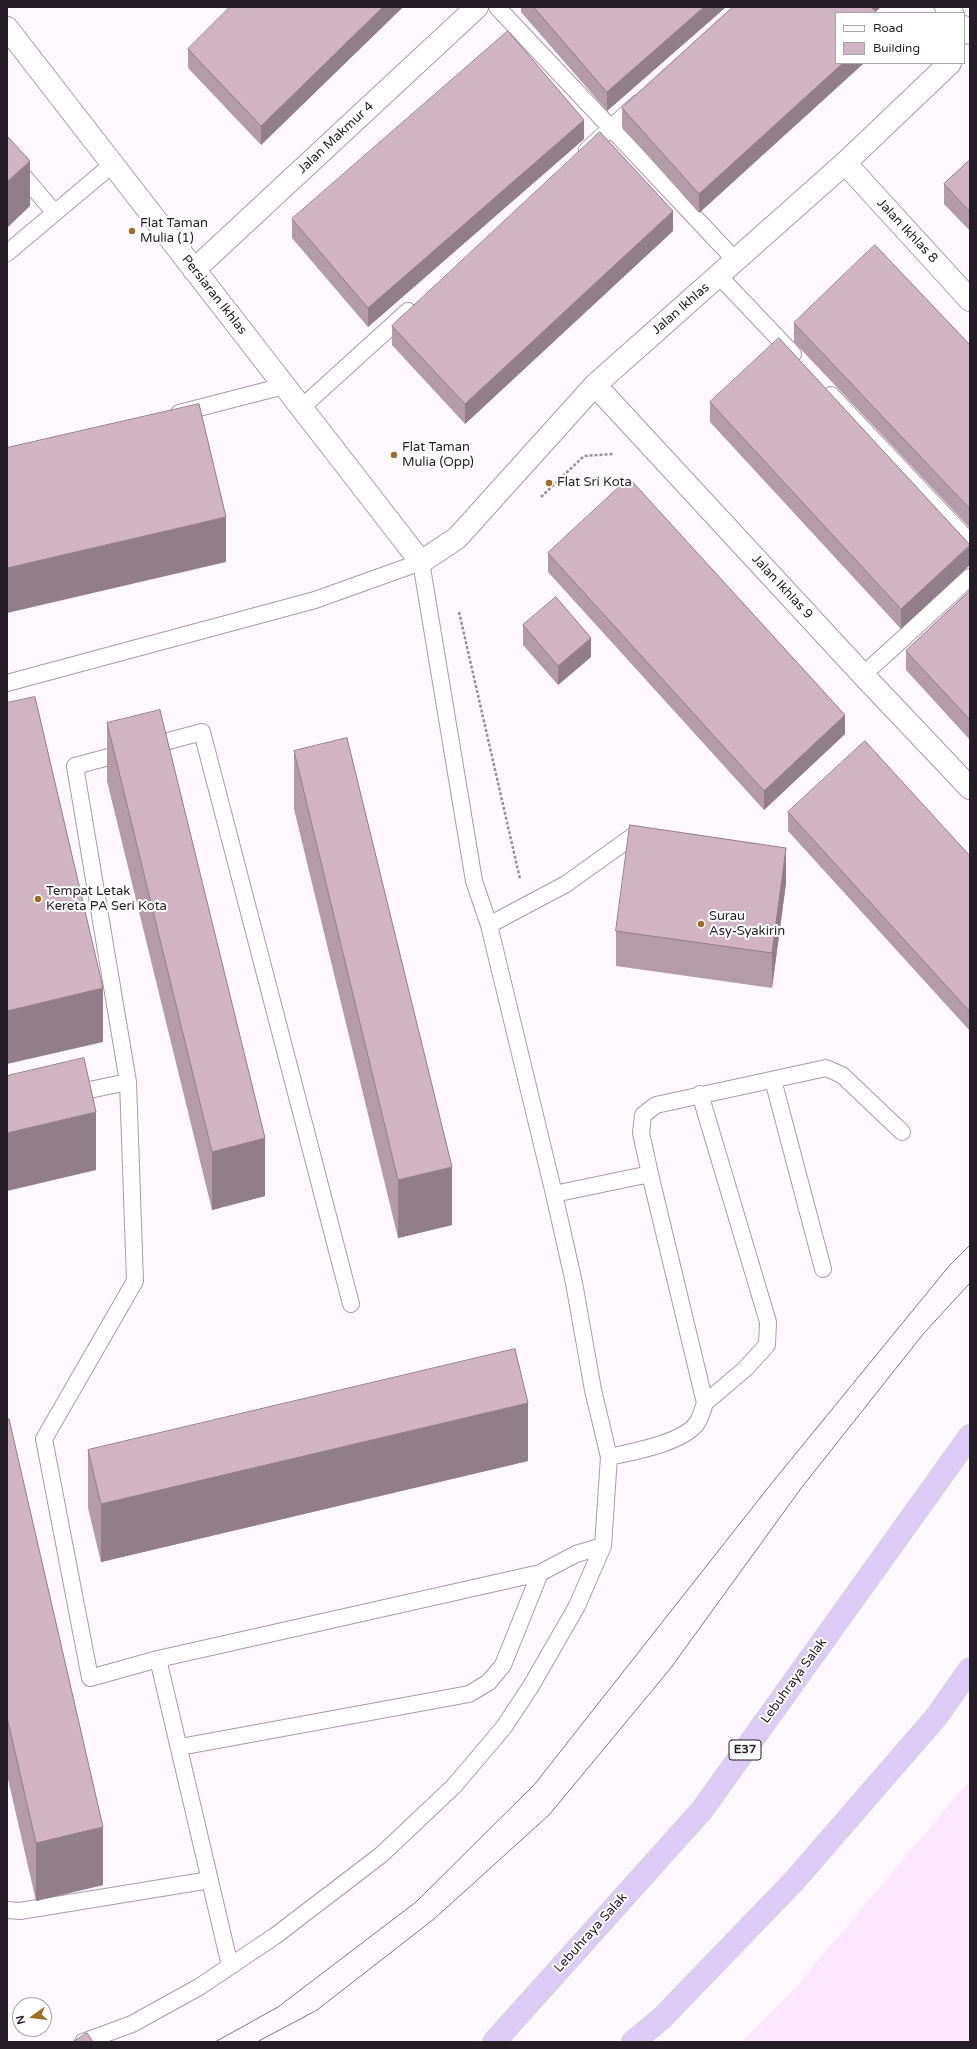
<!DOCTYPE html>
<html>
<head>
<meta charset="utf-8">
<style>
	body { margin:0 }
	#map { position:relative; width:977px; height:2049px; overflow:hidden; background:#fdf8fd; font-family:"Varela Round",sans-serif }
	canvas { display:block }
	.frame { position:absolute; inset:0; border:8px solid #251d25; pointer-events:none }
	.legend { position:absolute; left:835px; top:12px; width:130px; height:52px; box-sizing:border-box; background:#fff; border:1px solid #a8a5a8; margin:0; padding:5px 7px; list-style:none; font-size:12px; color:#251d25 }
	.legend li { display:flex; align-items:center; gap:8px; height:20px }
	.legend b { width:20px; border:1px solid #a8a5a8 }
	.north { position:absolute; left:12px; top:1997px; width:40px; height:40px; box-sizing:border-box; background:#fff; border:1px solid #a8a5a8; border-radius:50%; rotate:256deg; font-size:11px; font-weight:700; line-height:16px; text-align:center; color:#251d25 }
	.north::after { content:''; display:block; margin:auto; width:14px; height:18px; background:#a06d24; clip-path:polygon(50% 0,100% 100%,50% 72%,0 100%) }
</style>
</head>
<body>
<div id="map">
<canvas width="977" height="2049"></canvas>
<div class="frame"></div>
<ul class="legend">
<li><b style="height:5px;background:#fff"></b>Road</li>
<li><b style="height:11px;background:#d0b4c2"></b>Building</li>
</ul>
<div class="north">N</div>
</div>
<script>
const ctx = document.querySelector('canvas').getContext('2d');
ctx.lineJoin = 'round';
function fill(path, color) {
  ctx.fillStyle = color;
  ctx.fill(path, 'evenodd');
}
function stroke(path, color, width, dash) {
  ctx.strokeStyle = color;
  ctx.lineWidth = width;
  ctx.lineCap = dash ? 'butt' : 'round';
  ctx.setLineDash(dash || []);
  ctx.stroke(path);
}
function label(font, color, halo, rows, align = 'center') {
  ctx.font = font + ' "Varela Round",sans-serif';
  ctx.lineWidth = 4;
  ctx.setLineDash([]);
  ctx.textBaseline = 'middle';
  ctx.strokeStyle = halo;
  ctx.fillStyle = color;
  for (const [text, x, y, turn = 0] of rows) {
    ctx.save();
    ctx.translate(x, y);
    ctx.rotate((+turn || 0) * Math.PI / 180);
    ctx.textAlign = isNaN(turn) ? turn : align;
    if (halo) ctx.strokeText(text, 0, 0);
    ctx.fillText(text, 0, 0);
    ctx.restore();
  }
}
fill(new Path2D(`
	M970,1780V2042H741L794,1989Z`), '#fce6fd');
const lane = new Path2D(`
	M497,7L736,261
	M587,150L638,103
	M7,157L55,213
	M7,253L113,164
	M719,276L793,354
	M831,395L970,542
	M301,408L408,311
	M179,413L284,386
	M863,675L970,577
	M7,683L315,600L421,562L474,881L489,925L554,1194L574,1283L593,1390L609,1457L603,1546L577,1606L531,1686L504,1727L454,1786L381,1855L275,1936L199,1987L132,2024L83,2042
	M489,925L566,884L633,836
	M773,1080L823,1269
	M70,1094L128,1082
	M700,1094L768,1322L767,1345L745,1369L705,1403
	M554,1194L650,1174L641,1133L643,1115L656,1105L826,1068L842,1075L902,1132
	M351,1304L202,732L75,766L128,1082L135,1281L44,1439L90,1678L158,1659L540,1573L576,1554L603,1546
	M609,1457C632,1452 683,1443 697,1423C701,1417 703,1409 705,1403L650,1174
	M158,1659L230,1966
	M180,1747L469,1694L489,1682L503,1665L540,1573
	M7,1910L20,1911L210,1880`);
const street = new Path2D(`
	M946,7L952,13
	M964,27L970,33
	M7,28L421,562L457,538L595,385L845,163L950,63
	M845,163L970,300
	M194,270L477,7
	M595,385L863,675L970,788`);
const highway = new Path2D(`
	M494,2042L702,1810L970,1436
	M633,2042L662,2018L795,1880L937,1716L970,1669`);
stroke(lane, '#ac98ac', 18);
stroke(street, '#ac98ac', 24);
stroke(highway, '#d8d6d8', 24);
stroke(new Path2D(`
	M541,497L584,456L613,454
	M459,612L520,879`), '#979197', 2.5, [3, 2]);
stroke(lane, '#fff', 16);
stroke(street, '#fff', 22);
stroke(highway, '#dccbf7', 22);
stroke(new Path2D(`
	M215,2042L278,2007L416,1902L534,1785L771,1484L949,1266L970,1245
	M257,2042L317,2010L434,1919L549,1815L670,1669L802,1487L924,1333L970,1283`), '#7e787e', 1);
fill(new Path2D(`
	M403,7L261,145L188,68V49Z
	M521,7H726L607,111L521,12Z
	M733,7H881L875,12L836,63H864L699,213L622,127V108Z
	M584,139L368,327L292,238V219Z
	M970,160V231L944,204V184Z
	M673,231L465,424L392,345V326Z
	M794,323L970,345V528L794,342Z
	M710,402L970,545L901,629L710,422Z
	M548,553L845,734L764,810L548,572Z
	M970,591V740L906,670V651Z
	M523,625L591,657L558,685L523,645Z
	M107,723L265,1196L212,1210L107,781Z
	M294,751L452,1225L398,1238L294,809Z
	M788,812L970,856V1031L788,831Z
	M786,883L772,988L616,966V931Z
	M7,1420L103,1885L36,1901L7,1775Z
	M88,1450L528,1461L101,1562L88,1508Z`), '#b39ba7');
fill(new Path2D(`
	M383,7H403L261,145V126Z
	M704,7H726L607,111V92Z
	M866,7H881L874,13Z
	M843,63H864L699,213V194Z
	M584,120V139L368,327V308Z
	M30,161V206L7,228V182Z
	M673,211V231L465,424V404Z
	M226,517V562L7,613V568Z
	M970,546V565L901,629V609Z
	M591,638V657L558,685V666Z
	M845,715V734L764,810V791Z
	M786,848V883L772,988V953Z
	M103,988V1042L7,1064V1011Z
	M96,1112V1170L7,1191V1133Z
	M265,1138V1196L212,1210V1152Z
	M452,1167V1225L398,1238V1180Z
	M528,1403V1461L101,1562V1504Z
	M103,1827V1885L36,1901V1843Z`), '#927e88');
const building = new Path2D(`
	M230,7H383L261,126L188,49Z
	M534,7H704L607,92Z
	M733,7H871L877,13H836V63H843L699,194L622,108Z
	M508,31L584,120L368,308L292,219Z
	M600,132L673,211L465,404L392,326Z
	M7,136L30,161L7,182Z
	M970,160V212L944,184Z
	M875,245L970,345V509L794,323Z
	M779,338L970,545L901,609L710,402Z
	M199,404L226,517L7,568V448Z
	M629,478L845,715L764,791L548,553Z
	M970,591V720L906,651Z
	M556,597L591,638L558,666L523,625Z
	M35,697L103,988L7,1011V703Z
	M160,710L265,1138L212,1152L107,723Z
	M347,738L452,1167L398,1180L294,751Z
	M865,741L970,856V1012L788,812Z
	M630,825L786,848L772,953L616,931Z
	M84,1058L96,1112L7,1133V1076Z
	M515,1349L528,1403L101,1504L88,1450Z
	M9,1419L103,1827L36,1843L7,1717V1420Z
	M87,2033L93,2042H73Z`);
fill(building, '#d0b4c2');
stroke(building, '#927e88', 1);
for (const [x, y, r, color] of [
	[132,231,4,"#a06d24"],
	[394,455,4,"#a06d24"],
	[549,483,4,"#a06d24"],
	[38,899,4,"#a06d24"],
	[701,924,4,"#a06d24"]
]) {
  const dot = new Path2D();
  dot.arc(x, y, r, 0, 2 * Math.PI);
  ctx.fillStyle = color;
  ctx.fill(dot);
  stroke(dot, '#fff', 1.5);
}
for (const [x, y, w] of [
	[745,1750,32]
]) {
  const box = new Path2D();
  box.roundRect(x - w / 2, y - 10, w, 20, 3);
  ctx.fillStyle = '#fff';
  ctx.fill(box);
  stroke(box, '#251d25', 1);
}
label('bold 12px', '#251d25', null, [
	["E37",745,1750]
]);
label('13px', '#251d25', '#fff', [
	["Jalan Makmur 4",336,138,-43],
	["Jalan Ikhlas 8",907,231,47],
	["Persiaran Ikhlas",214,295,52],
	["Jalan Ikhlas",681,309,-41],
	["Jalan Ikhlas 9",782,587,47],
	["Lebuhraya Salak",794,1681,-54],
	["Lebuhraya Salak",591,1933,-48]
]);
label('13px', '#251d25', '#fff', [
	["Flat Taman",140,224],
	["Mulia (1)",140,239],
	["Flat Taman",402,448],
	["Mulia (Opp)",402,463],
	["Flat Sri Kota",557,483],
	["Tempat Letak",46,892],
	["Kereta PA Seri Kota",46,907],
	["Surau",709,917],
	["Asy-Syakirin",709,932]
], 'left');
</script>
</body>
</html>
